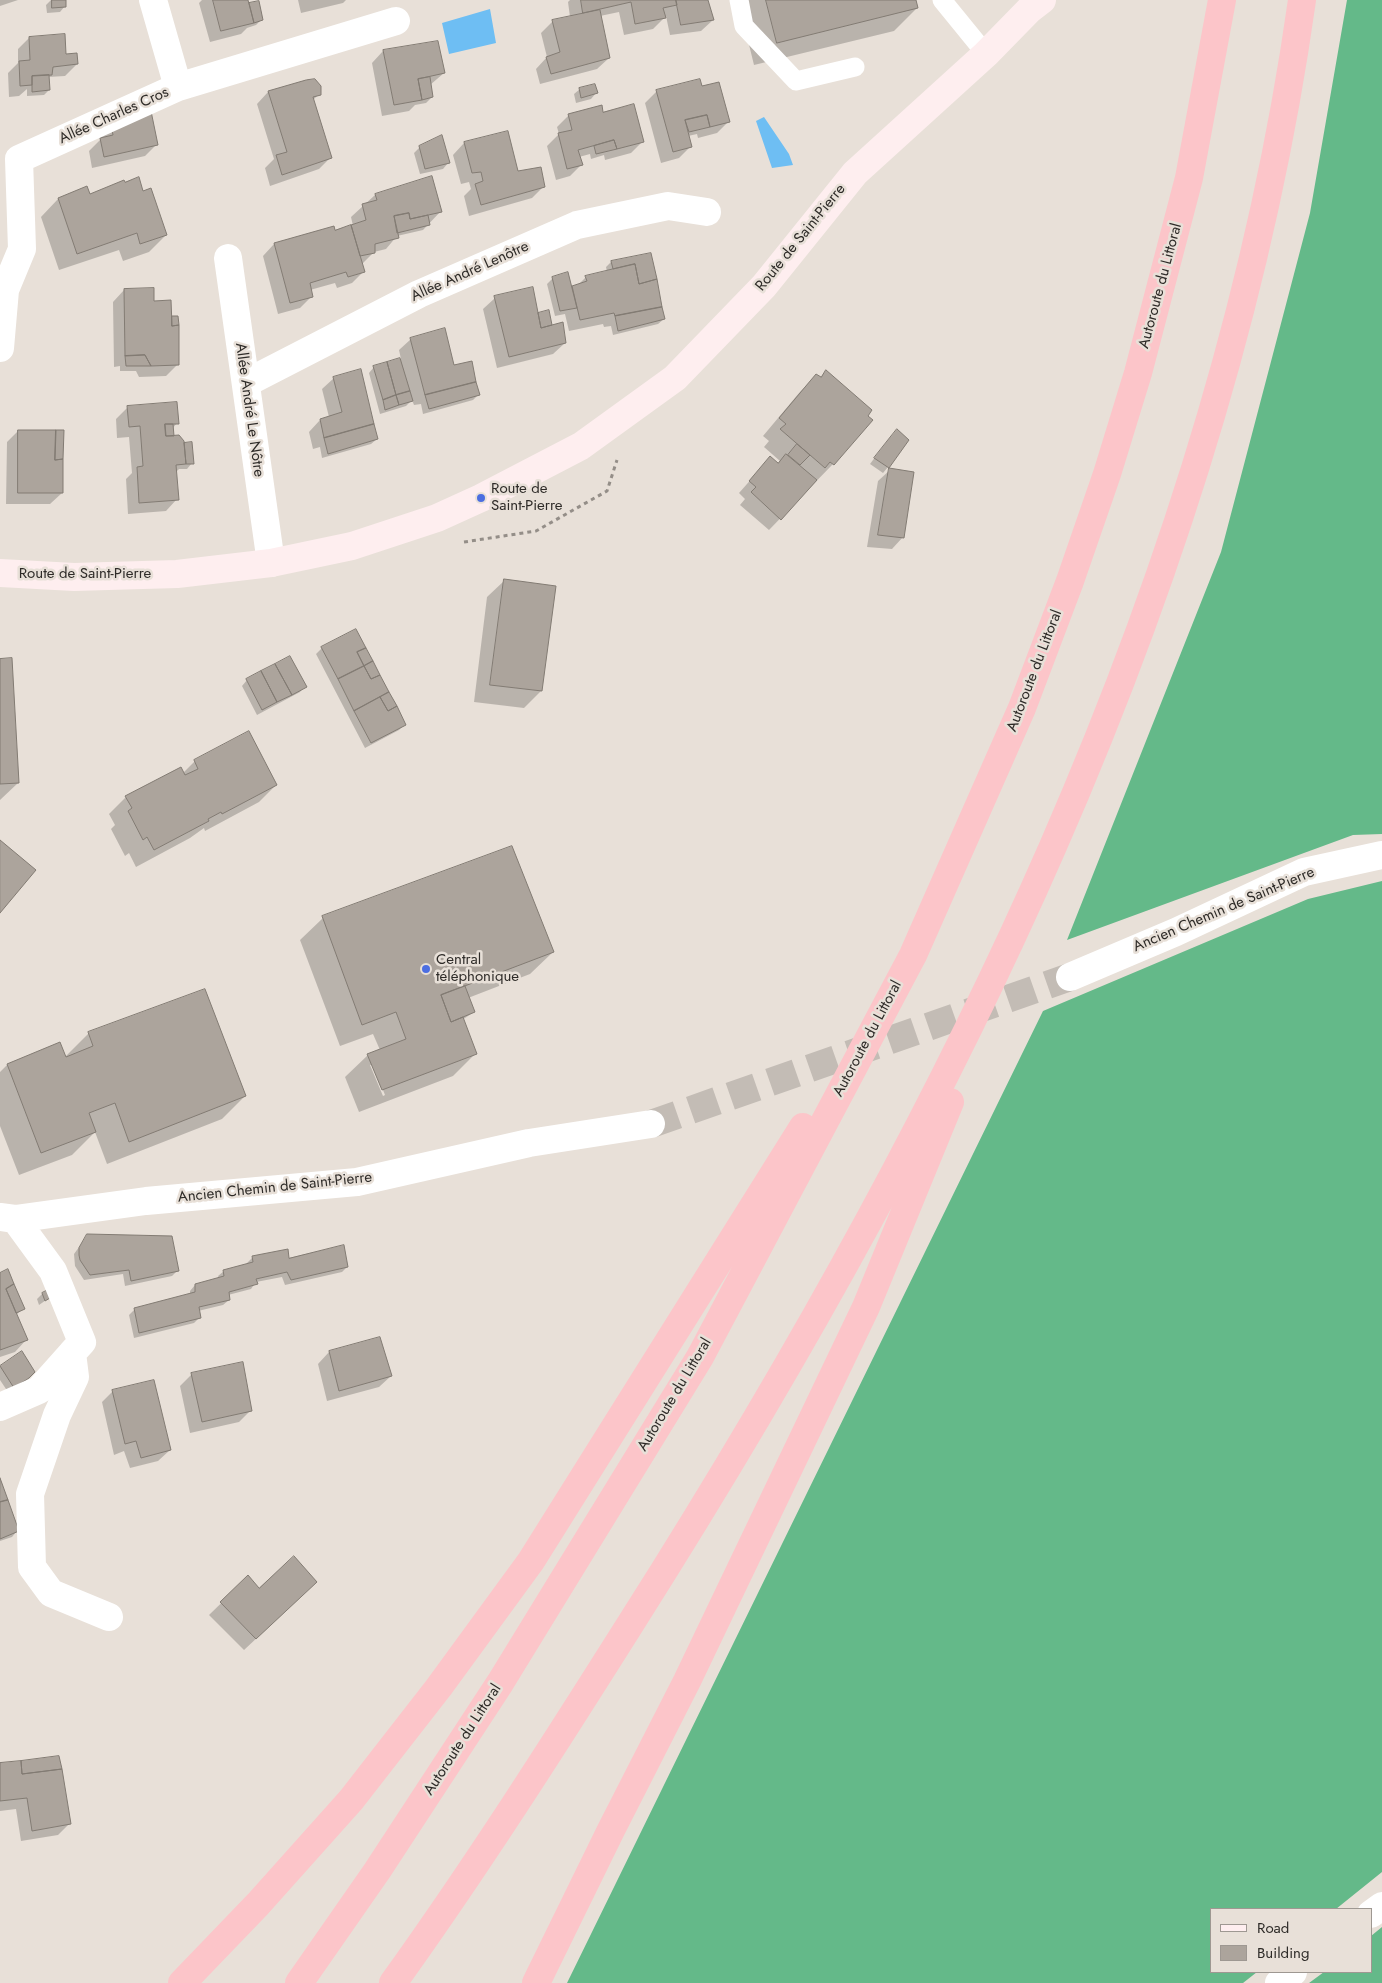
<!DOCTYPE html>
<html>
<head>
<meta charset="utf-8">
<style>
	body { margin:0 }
	#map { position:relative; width:1382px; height:1983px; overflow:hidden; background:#e8e0d8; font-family:Jost,sans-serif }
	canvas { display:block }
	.legend { position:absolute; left:1210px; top:1908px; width:162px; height:65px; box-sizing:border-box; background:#e8e0d8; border:1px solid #9e9892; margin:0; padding:6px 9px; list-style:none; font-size:15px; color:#2e2b28 }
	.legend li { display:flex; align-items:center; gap:10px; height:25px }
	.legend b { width:25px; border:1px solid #9e9892 }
</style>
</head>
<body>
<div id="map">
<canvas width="1382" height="1983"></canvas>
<ul class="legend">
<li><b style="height:6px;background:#feeeef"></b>Road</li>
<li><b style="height:14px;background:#aca49c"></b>Building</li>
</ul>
</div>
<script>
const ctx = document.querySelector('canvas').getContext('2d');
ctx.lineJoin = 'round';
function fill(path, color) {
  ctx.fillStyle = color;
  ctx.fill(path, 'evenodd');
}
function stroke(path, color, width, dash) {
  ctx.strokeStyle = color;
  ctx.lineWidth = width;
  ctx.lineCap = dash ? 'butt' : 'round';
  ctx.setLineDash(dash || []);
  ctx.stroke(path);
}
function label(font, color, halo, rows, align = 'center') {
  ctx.font = font + ' Jost,sans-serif';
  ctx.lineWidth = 5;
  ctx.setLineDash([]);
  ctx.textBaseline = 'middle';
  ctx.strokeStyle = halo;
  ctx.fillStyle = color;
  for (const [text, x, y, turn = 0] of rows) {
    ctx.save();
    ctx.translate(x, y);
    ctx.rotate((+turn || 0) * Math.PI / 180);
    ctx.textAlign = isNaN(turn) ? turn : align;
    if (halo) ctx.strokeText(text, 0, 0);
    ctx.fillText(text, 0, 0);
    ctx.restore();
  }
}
fill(new Path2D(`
	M1347,0H1382V834L1353,835L1067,940L1221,552L1310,213Z
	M1382,881V1872L1336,1909H1211V1972H1257L1243,1983H567L1043,1011L1308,899Z
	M1382,1927V1983H1309L1324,1972H1371V1936Z`), '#64b989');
fill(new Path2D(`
	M490,9L496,43L449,54L442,23Z
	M764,117L789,154L793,165L772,168L756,121Z`), '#6ebef3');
fill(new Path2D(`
	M0,0H18L0,6Z
	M51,0H65V6L60,12L47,13L46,5Z
	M202,0H246L248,6L258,3L262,19L256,25L247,28L241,34L210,42L199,3Z
	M298,0H346L343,3L301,13Z
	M570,0H707L713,20L701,31L670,35L666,16L653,29L624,35L619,12L600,16L609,58L597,69L540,84L536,69L547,57L541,33L553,21L570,17L568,2Z
	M738,0H915L917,8L894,31L754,65Z
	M29,38L65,55L77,64L65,76L48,77L49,90L44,95L27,96V89L19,96L9,97L8,73L18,63V49Z
	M437,42L444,73L430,85L432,97L426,103L415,105L409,111L382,116L372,63L383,51Z
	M306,81L319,94L313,100L330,158L319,169L270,186L265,168L274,159L257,104L268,92Z
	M701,88L728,122L717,133L698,138L697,134L688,136L691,146L679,158L661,163L645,103L657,91Z
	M580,89L596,93L591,99L576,103L574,94Z
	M603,114L642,142L631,153L605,160L604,155L591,159L590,154L579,157L581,165L570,176L556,180L547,146L559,134L557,127L569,115Z
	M110,122L157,144L145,156L92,168L89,151L100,140L99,134Z
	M464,143L543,187L532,198L469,216L464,196L471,189L469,182L461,184L453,155Z
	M420,147L448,163L443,169L420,174L414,153Z
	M86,188L89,196L142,193L166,235L149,252L123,261L119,250L59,270L41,217L58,199Z
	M375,195L441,211L423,230L397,236L386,249L374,252L362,264L363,272L352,283L337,288L335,283L310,290L312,296L300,308L278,314L263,256L274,244L333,228L334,231L353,226L351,217Z
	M650,254L664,319L658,324L613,335L611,326L604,327L603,324L569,331L565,314L555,316L547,284L553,278L571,288L578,285L586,277L607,272L606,267L611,262Z
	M153,289V302H170L171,320L177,317L178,364L166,376L139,377L136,371H120V366L114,367L113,302L124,290ZM174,324V327L166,328V325Z
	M495,298L537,314L551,326L565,343L553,354L497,368L483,309Z
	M411,339L453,367L478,395L473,400L423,414L421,404L414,405L412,400L406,406L380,414L369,373L374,367L401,359L399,350Z
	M826,372L833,464L769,530L740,505L745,499L739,493L770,458L777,464L780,461L764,447L769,441L763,436L799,393L816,375L820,378Z
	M334,378L377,439L371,444L322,458L320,447L313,449L309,432L320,420L329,417L322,389Z
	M128,407L177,423L172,429V435L192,463L187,469H179L175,473L177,499L166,511L128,514L126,479L132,473L129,437L117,438L116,419Z
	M18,431L62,493L50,504H6L7,442Z
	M891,436L888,467L883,473L870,464Z
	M890,470L903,537L892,549L867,547L878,481Z
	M505,580L541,691L524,708L474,702L487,597Z
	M356,631L405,724L399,730L365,748L316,654L322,648Z
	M0,660L18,783L0,800Z
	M247,680L305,686L300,692L257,715L242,686Z
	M195,761L276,785L259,802L205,831L204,828L190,838L136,867L129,853L125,856L111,829L115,825L109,814L126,797L183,773Z
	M323,918L553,952L530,974L468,998L474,1012L462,1020L475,1054L453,1076L359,1112L345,1077L368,1055L380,1050L373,1034L340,1046L300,940ZM370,1065H373L385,1095L383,1096Z
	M89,1033L245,1096L222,1119L107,1164L95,1132L72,1155L19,1175L0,1126V1072L7,1065L65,1057Z
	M87,1236L178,1270L172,1276L125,1286L123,1274L84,1280L75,1266L74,1254Z
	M287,1250L288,1259L347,1267L342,1272L285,1285L282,1277L256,1282L251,1289L228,1295L229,1300L223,1305L198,1311L200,1317L194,1323L134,1338L129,1315L135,1309L190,1295V1291L195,1285L219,1279L218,1276L224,1271L247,1265V1263L252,1258Z
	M0,1274L23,1309L16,1315L26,1340L15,1352L0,1357Z
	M42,1294L49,1298L39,1305L37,1299Z
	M379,1338L391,1376L379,1387L327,1401L318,1364L329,1352Z
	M21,1353L33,1372L22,1384L8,1392L0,1380V1367Z
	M192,1374L250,1411L239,1422L190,1433L180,1386Z
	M113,1391L170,1450L158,1461L130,1468L124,1451L114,1455L102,1402Z
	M0,1482L17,1531L12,1537L0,1541Z
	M248,1577L258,1590L304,1594L244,1650L209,1615Z
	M0,1765L69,1824L58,1835L21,1841L16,1809L0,1811Z`), '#0003');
const building = new Path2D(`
	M52,0H66V7L52,8Z
	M213,0H248L254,23L221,31Z
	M581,0H676L677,5L663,8L666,18L635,24L631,2L583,13Z
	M676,0H708L714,20L681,25Z
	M766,0H916L918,8L777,43Z
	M259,1L263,20L254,23L249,3Z
	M600,10L610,58L551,74L546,57L560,52L552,20Z
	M65,34L66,54L77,53L78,64L53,67L52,75L32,76V85L20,86L19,61L30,60L29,37Z
	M438,41L445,73L418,79L422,100L394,105L383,50Z
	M49,75L50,90L32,92V76Z
	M430,77L433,97L422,100L418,79Z
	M315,79L321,86V95L313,97L332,158L282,175L276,155L287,152L268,91L306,80Z
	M700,79L702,86L719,82L730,122L710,127L707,115L685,120L692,147L673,152L656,90Z
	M595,84L598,93L581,98L579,88Z
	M634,104L644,142L617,149L614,140L578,150L583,165L567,169L558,133L572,130L568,114L602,105L603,112Z
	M151,111L158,145L104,157L100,138L113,135L110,121Z
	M707,115L710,127L689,132L685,120Z
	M508,131L518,171L541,167L545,187L481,205L475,184L483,181L481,172L472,173L464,142Z
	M442,135L450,163L425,169L419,146Z
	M614,140L617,149L596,154L594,146Z
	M432,176L442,212L410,219L409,213L394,216L399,238L375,244V253L360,256L351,225L366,220L362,204L377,200L375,194Z
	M139,177L143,191L151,188L167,235L140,244L137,233L77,254L58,198L87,186L90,194L124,180L125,182Z
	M409,213L410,219L428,215L430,225L397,233L394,216Z
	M351,225L365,272L348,277L346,272L310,283L313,297L290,303L274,243L334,226L335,230Z
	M651,253L657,279L639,284L635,264L613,269L611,261Z
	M635,264L639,284L657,279L662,307L615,316L614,313L580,320L572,286L587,281L585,276Z
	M568,272L577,308L560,311L552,277Z
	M533,287L541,328L563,322L566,343L509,357L494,296Z
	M154,288V301L171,300L172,326L179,325V365L151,366L145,355L125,356L124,289Z
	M662,307L665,319L618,331L615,316Z
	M549,310L552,325L541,328L538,313Z
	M172,316H178L179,325L172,326Z
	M445,328L454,365L472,361L476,382L425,395L410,338Z
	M145,355L151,366H126L125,356Z
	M400,358L410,391L396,395L387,362Z
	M387,362L396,395L383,400L373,366Z
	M361,369L374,424L324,438L320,419L342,412L333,377Z
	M826,370L872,410L868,416L873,420L834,465L830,462L825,468L780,429L786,424L779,418L816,374L821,377Z
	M476,382L480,395L429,409L425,395Z
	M410,391L413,401L399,405L396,395Z
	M396,395L399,405L385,410L383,400Z
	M177,402L179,424H165L166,436L179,435L184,441L186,464L176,465L179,500L139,503L137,467L143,466L140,426L129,427L127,406Z
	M165,424H173L174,436H166Z
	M374,424L378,439L328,454L324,438Z
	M897,429L909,440L889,468L874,458Z
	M18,430H56L55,460L63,459V493H18Z
	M56,430H64L63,459L55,460Z
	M192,442L194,464H186L184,443Z
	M797,444L810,455L800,465L788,455Z
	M786,454L817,480L781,520L751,492L756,487L749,481L770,456L778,463Z
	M889,468L914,472L904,538L878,535Z
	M504,579L556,586L542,691L490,685Z
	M356,629L366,648L357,652L364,666L338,679L321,647Z
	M366,648L373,661L364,666L357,652Z
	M290,656L307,687L292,695L275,664Z
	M12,658L19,783L0,784V659Z
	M373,661L380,675L371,679L364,666Z
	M275,664L292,695L277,702L261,671Z
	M364,666L371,679L380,675L389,692L354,711L338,679Z
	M261,671L277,702L262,710L246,679Z
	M389,692L397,706L388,711L380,697Z
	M380,697L388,711L397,706L406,725L371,743L354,711Z
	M249,731L277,785L222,814L221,812L208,819L209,821L154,850L147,837L143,840L128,811L132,808L125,796L181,767L185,775L198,769L194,760Z
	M0,840L36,870L0,913Z
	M512,846L554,952L441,995L451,1022L463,1017L477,1054L382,1090L367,1054L406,1039L396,1012L362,1025L322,916Z
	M465,986L475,1012L451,1022L441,995Z
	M205,989L246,1096L129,1142L115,1103L89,1113L96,1132L41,1153L7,1064L60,1042L66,1057L93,1046L88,1032Z
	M87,1234L172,1236L179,1271L131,1281L129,1270L90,1275L80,1260L79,1255V1248Z
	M344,1245L348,1267L291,1280L287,1272L256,1279L258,1284L229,1292L230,1300L199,1307L201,1318L139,1333L134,1308L195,1292V1284L224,1276L223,1270L253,1262L252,1256L288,1249L289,1258Z
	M8,1269L14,1284L6,1289L28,1340L0,1350V1273Z
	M14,1284L25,1309L16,1313L6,1289Z
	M48,1290L50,1298L45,1301L42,1293Z
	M380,1337L392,1376L339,1391L329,1351Z
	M22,1351L35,1372L29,1378L14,1388L0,1366Z
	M243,1362L252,1411L202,1422L191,1373Z
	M154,1380L171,1450L141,1458L136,1441L125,1444L112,1390Z
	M0,1478L8,1500L0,1502Z
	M8,1500L19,1531L0,1539V1502Z
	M294,1556L317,1582L256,1639L220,1602L248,1575L259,1588Z
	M59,1756L62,1769L22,1774L21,1761Z
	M21,1761L22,1774L62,1769L71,1824L32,1831L27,1798L0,1801V1763Z`);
fill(building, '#aca49c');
stroke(building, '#827b73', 1);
stroke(new Path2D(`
	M651,1124L1070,977`), '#c3bcb5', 28, [28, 14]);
stroke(new Path2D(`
	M464,542L536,531L607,491L617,460`), '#948e88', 3, [4, 4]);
stroke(new Path2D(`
	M739,0L744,26L796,81L855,67
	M942,0L986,54`), '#fff', 19);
stroke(new Path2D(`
	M153,0L178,87
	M228,258L271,563
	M0,348L5,290L22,249L19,159L178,87L396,21
	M246,383L419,294L577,225L668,206L707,212
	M1070,977L1176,932L1304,872L1382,855
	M0,1217L15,1219L146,1201L357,1182L529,1143L651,1124
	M15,1219L53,1271L82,1342L72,1353L75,1377L57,1415L30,1494L32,1567L51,1593L109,1617
	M0,1407L39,1390L72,1353
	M1371,1914L1382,1906
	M1279,1983L1293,1972`), '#fff', 28);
stroke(new Path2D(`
	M0,573L74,577L177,574L271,563L352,546L437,518L481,498L581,446L675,378L764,286L855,173L986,54L1029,10L1042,0`), '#feeeef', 28);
stroke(new Path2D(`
	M182,1983L258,1904L351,1800L439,1687L531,1561L803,1127
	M299,1983L377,1871L500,1683L700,1357L913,955L1022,708L1070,581L1107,474L1138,373L1189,178L1222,0
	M393,1983C477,1866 554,1745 631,1623C944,1130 1220,585 1302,0
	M536,1983L611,1830L687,1681L866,1307L950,1102`), '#fcc5c9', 28);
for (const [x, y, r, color] of [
	[481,498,5,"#4c6ee1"],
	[426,969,5,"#4c6ee1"]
]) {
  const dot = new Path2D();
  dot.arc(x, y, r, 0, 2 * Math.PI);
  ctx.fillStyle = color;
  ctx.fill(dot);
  stroke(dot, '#e8e0d8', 2);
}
label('15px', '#2e2b28', '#e8e0d8', [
	["Allée Charles Cros",114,116,-24],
	["Route de Saint-Pierre",801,238,-51],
	["Allée André Lenôtre",470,272,-24],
	["Autoroute du Littoral",1161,286,-75],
	["Allée André Le Nôtre",249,410,82],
	["Route de Saint-Pierre",85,574],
	["Autoroute du Littoral",1035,671,-69],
	["Ancien Chemin de Saint-Pierre",1224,910,-23],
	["Autoroute du Littoral",868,1039,-62],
	["Ancien Chemin de Saint-Pierre",275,1188,-6],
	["Autoroute du Littoral",675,1395,-59],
	["Autoroute du Littoral",463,1740,-57]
]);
label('15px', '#2e2b28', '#e8e0d8', [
	["Route de",491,489],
	["Saint-Pierre",491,506],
	["Central",436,960],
	["téléphonique",436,977]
], 'left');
</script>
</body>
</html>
